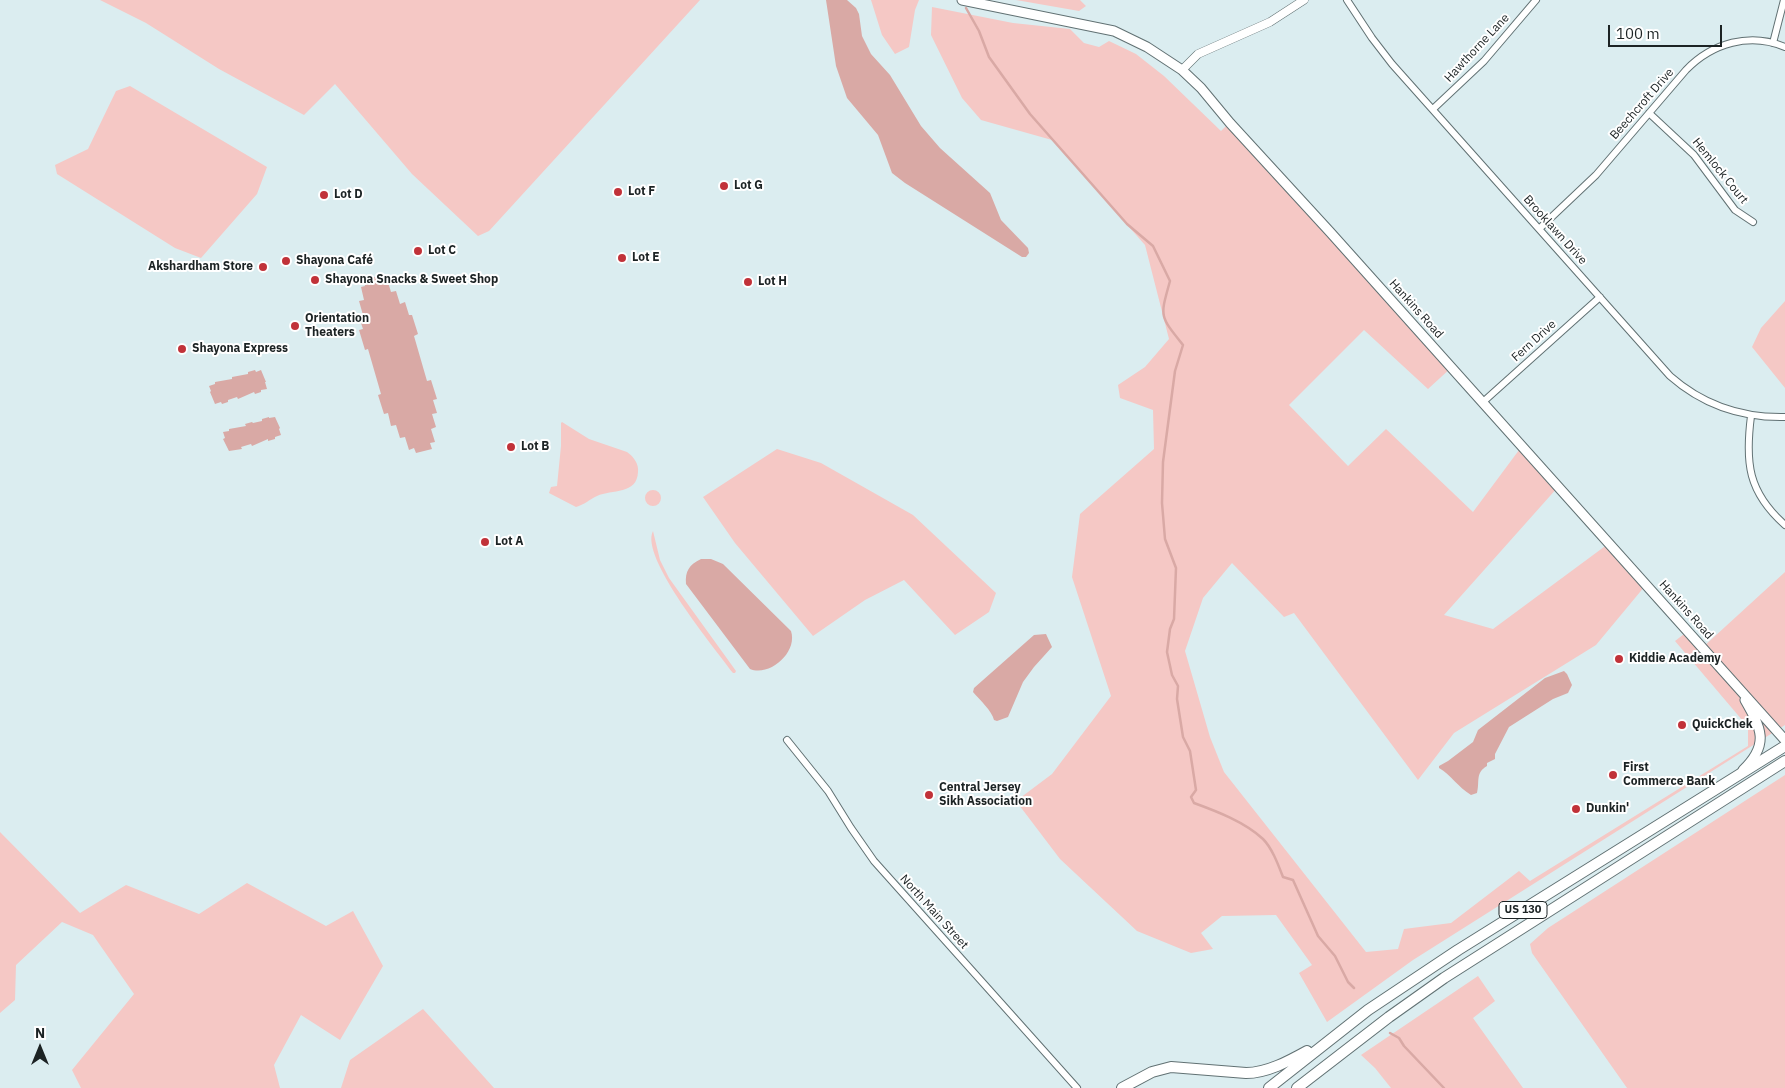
<!DOCTYPE html>
<html>
<head>
<meta charset="utf-8">
<style>
	body { margin:0 }
	#map { position:relative; width:1785px; height:1088px; overflow:hidden; background:#dbedf0; font-family:"IBM Plex Sans",sans-serif }
	canvas { display:block }
	.north { position:absolute; left:15px; top:1023px; width:50px; height:50px; -webkit-text-stroke:4px #fff; paint-order:stroke; rotate:0deg; font-size:14px; font-weight:700; line-height:20px; text-align:center; color:#1c2324 }
	.north::after { content:''; display:block; margin:auto; width:18px; height:22px; background:#1c2324; clip-path:polygon(50% 0,100% 100%,50% 72%,0 100%) }
	.scale { position:absolute; left:1608px; top:25px; width:114px; height:22px; box-sizing:border-box; border:2px solid #1c2324; border-top:0; padding-left:6px; font-size:15px; line-height:18px; white-space:nowrap; color:#1c2324; -webkit-text-stroke:4px #fff; paint-order:stroke }
</style>
</head>
<body>
<div id="map">
<canvas width="1785" height="1088"></canvas>
<div class="north">N</div>
<div class="scale">100 m</div>
</div>
<script>
const ctx = document.querySelector('canvas').getContext('2d');
ctx.lineJoin = 'round';
function fill(path, color) {
  ctx.fillStyle = color;
  ctx.fill(path, 'evenodd');
}
function stroke(path, color, width, dash) {
  ctx.strokeStyle = color;
  ctx.lineWidth = width;
  ctx.lineCap = dash ? 'butt' : 'round';
  ctx.setLineDash(dash || []);
  ctx.stroke(path);
}
function label(font, color, halo, rows, align = 'center') {
  ctx.font = font + ' "IBM Plex Sans",sans-serif';
  ctx.lineWidth = 4;
  ctx.setLineDash([]);
  ctx.textBaseline = 'middle';
  ctx.strokeStyle = halo;
  ctx.fillStyle = color;
  for (const [text, x, y, turn = 0] of rows) {
    ctx.save();
    ctx.translate(x, y);
    ctx.rotate((+turn || 0) * Math.PI / 180);
    ctx.textAlign = isNaN(turn) ? turn : align;
    if (halo) ctx.strokeText(text, 0, 0);
    ctx.fillText(text, 0, 0);
    ctx.restore();
  }
}
fill(new Path2D(`
	M100,0H700L489,231L478,236L412,174L335,84L304,115L219,69L146,23Z
	M871,0H919L915,10L909,47L895,54L882,35Z
	M1016,0H1080L1086,6L1079,11Z
	M932,7L1013,23L1070,29L1084,43L1099,47L1109,41L1136,54L1164,76L1221,131L1230,122L1452,367L1428,389L1364,330L1289,405L1348,466L1386,429L1473,512L1522,446L1558,487L1444,615L1493,629L1608,544L1645,586L1596,645L1454,733L1418,780L1294,613L1284,617L1232,563L1203,598L1185,651L1210,737L1224,772L1366,952L1398,949L1404,929L1451,923L1519,871L1530,881L1748,746V727L1675,641L1688,631L1702,648L1785,572V725L1413,960L1327,1022L1299,973L1312,965L1276,915L1222,916L1201,933L1213,949L1191,953L1137,931L1060,859L1016,801L1052,774L1111,696L1072,577L1080,514L1154,449L1153,410L1120,398L1118,385L1145,367L1169,339L1145,245L1052,140L981,120L962,98L931,35Z
	M130,86L267,167L257,194L201,258L175,248L57,174L55,165L88,149L116,91Z
	M1785,301V388L1752,347L1761,328Z
	M562,422L589,439L627,452C634,457 639,464 638,472C637,495 612,489 597,496C590,499 584,505 576,507L549,493L551,487L557,486L561,446V423Z
	M777,449L821,463L913,515L996,593L989,612L955,635L904,580L865,600L813,636L735,543L703,497Z
	M645 498a8 8 0 1 1 16 0a8 8 0 1 1-16 0Z
	M653,531L660,560L669,578L736,671L735,673H733C716,650 639,557 653,531Z
	M1785,775V1088H1627L1532,953L1530,944L1548,928Z
	M0,832L80,913L126,885L199,914L247,883L326,926L353,911L383,966L340,1040L301,1015L274,1065L280,1088H81L72,1070L134,994L93,935L62,922L16,965L15,1000L0,1013Z
	M1478,976L1495,1001L1473,1018L1523,1088H1391L1375,1068L1361,1055Z
	M423,1009L494,1088H341L350,1060Z`), '#f5c8c5');
fill(new Path2D(`
	M826,0H847L856,8L859,14L862,36L871,54L890,75L921,126L940,148L990,193L1001,220L1028,248L1029,253L1026,257H1022L905,183L892,173L878,135L847,98L836,66Z
	M381,275L382,280L387,279L391,292L396,291L400,304L405,302L409,315H412L418,334L414,336L427,381L431,380L437,399L433,400L437,413L432,414L436,427L431,429L435,442L430,443L432,449L416,453L414,448L409,450L405,437L400,438L396,425L391,426L388,413L384,414L378,395L381,394L368,349L365,350L359,330L363,329L359,317L363,315L359,301L364,300L361,287L365,286L364,280Z
	M255,370L256,372L261,370L266,382H265L267,389L261,390V392L255,394L254,392L238,399L237,397L228,400V402L222,404L221,402L215,404L210,392L211,391L209,386L215,384V382L232,379V377L248,374V372Z
	M269,417V418L275,417L280,428L279,429L281,435L275,437V439L268,441V439L252,446L251,444L241,447L242,449L229,451L223,439L225,438L223,432L229,431V429L246,426L245,424L252,422L253,423L262,421V419Z
	M701,559H711L723,564L791,631C798,652 770,677 750,669L686,584C685,571 689,565 701,559Z
	M1046,634L1052,647L1034,667L1023,682L1008,717L997,721L994,720C992,711 980,700 973,692L974,688L1034,635Z
	M1564,671L1567,674L1572,685L1568,693L1553,699L1509,727L1495,754V759L1487,763V766C1475,773 1480,781 1477,793L1471,795C1458,787 1451,775 1439,768V766L1448,761L1473,742L1478,730L1545,678Z`), '#d9a9a5');
stroke(new Path2D(`
	M966,8L979,31L989,57L1030,114L1127,224L1153,246L1170,281C1160,317 1159,315 1183,345L1175,371L1163,462L1162,503L1165,539L1176,568L1174,619L1170,629L1167,652L1172,675L1178,686L1177,699L1183,737L1190,751L1196,790L1191,797L1194,803C1216,811 1245,822 1263,839C1272,848 1278,864 1283,877L1293,880L1318,936L1335,956L1348,982L1354,988
	M1390,1033L1399,1038L1404,1046L1444,1088`), '#d9a9a5', 2.5);
const minor = new Path2D(`
	M1347,0L1372,38L1392,64L1670,376C1703,405 1741,418 1785,417
	M1773,43L1784,0
	M1433,109L1484,61L1536,0
	M1649,113L1694,155L1735,210L1753,222
	M1539,229L1596,175L1686,70C1712,43 1750,32 1785,47
	M1483,402L1600,297
	M1751,416C1745,463 1748,492 1785,525
	M787,740L828,791L851,828L874,861L1077,1088`);
const tertiary = new Path2D(`
	M1182,70L1198,54L1270,22L1304,0`);
const secondary = new Path2D(`
	M962,0L1114,31L1147,47L1182,70L1201,88L1230,123L1330,232L1785,740
	M1743,770C1770,744 1761,728 1745,700`);
const trunk = new Path2D(`
	M1122,1088L1152,1072L1171,1067L1246,1073C1267,1073 1289,1061 1307,1051
	M1269,1088L1368,1010L1458,950L1785,746
	M1297,1088L1389,1017L1444,978L1785,761`);
stroke(minor, '#617173', 8);
stroke(tertiary, '#617173', 9);
stroke(secondary, '#617173', 11);
stroke(trunk, '#617173', 12);
stroke(minor, '#fff', 6);
stroke(tertiary, '#fff', 8);
stroke(secondary, '#fff', 9);
stroke(trunk, '#fff', 10);
for (const [x, y, r, color] of [
	[724,186,5,"#c13239"],
	[618,192,5,"#c13239"],
	[324,195,5,"#c13239"],
	[418,251,5,"#c13239"],
	[622,258,5,"#c13239"],
	[286,261,5,"#c13239"],
	[263,267,5,"#c13239"],
	[315,280,5,"#c13239"],
	[748,282,5,"#c13239"],
	[295,326,5,"#c13239"],
	[182,349,5,"#c13239"],
	[511,447,5,"#c13239"],
	[485,542,5,"#c13239"],
	[1619,659,5,"#c13239"],
	[1682,725,5,"#c13239"],
	[1613,775,5,"#c13239"],
	[929,795,5,"#c13239"],
	[1576,809,5,"#c13239"]
]) {
  const dot = new Path2D();
  dot.arc(x, y, r, 0, 2 * Math.PI);
  ctx.fillStyle = color;
  ctx.fill(dot);
  stroke(dot, '#fff', 2);
}
for (const [x, y, w] of [
	[1523,910,48]
]) {
  const box = new Path2D();
  box.roundRect(x - w / 2, y - 8.5, w, 17, 4);
  ctx.fillStyle = '#fff';
  ctx.fill(box);
  stroke(box, '#1c2324', 1);
}
label('bold 11px', '#1c2324', null, [
	["US 130",1523,910]
]);
label('12px', '#1c2324', '#fff', [
	["Hawthorne Lane",1477,48,-47],
	["Beechcroft Drive",1642,104,-49],
	["Hemlock Court",1720,171,51],
	["Brooklawn Drive",1555,230,48],
	["Hankins Road",1416,309,48],
	["Fern Drive",1534,341,-42],
	["Hankins Road",1686,610,48],
	["North Main Street",934,912,48]
]);
label('bold 12px', '#1c2324', '#fff', [
	["Lot G",734,186],
	["Lot F",628,192],
	["Lot D",334,195],
	["Lot C",428,251],
	["Lot E",632,258],
	["Shayona Café",296,261],
	["Akshardham Store",253,267,"right"],
	["Shayona Snacks & Sweet Shop",325,280],
	["Lot H",758,282],
	["Orientation",305,319],
	["Theaters",305,333],
	["Shayona Express",192,349],
	["Lot B",521,447],
	["Lot A",495,542],
	["Kiddie Academy",1629,659],
	["QuickChek",1692,725],
	["First",1623,768],
	["Commerce Bank",1623,782],
	["Central Jersey",939,788],
	["Sikh Association",939,802],
	["Dunkin'",1586,809]
], 'left');
</script>
</body>
</html>
